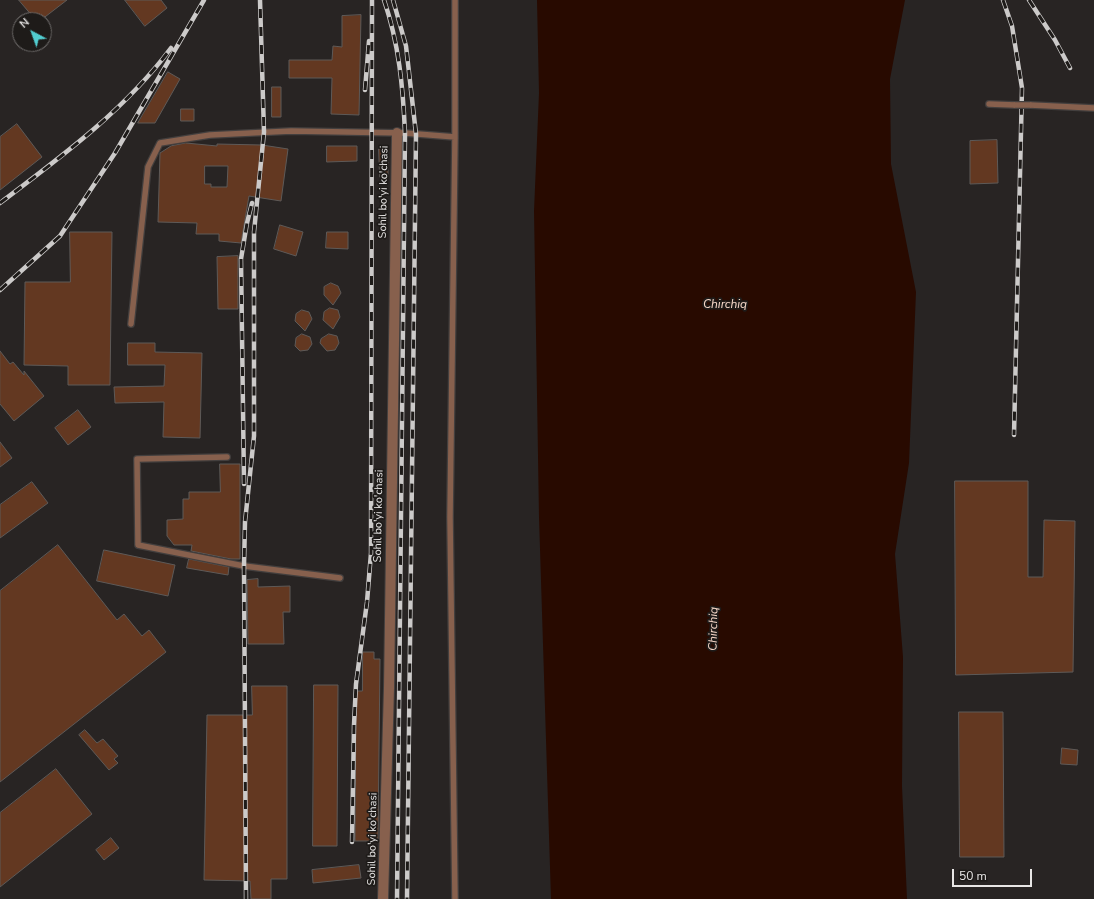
<!DOCTYPE html>
<html>
<head>
<meta charset="utf-8">
<style>
	body { margin:0 }
	#map { position:relative; width:1094px; height:899px; overflow:hidden; background:#282423; font-family:"Nunito Sans",sans-serif }
	canvas { display:block }
	.north { position:absolute; left:12px; top:12px; width:40px; height:40px; box-sizing:border-box; background:#1e1b19; border:1px solid #6f6c6b; border-radius:50%; rotate:319deg; font-size:11px; font-weight:700; line-height:16px; text-align:center; color:#e8e6e5 }
	.north::after { content:''; display:block; margin:auto; width:14px; height:18px; background:#52cdd0; clip-path:polygon(50% 0,100% 100%,50% 72%,0 100%) }
	.scale { position:absolute; left:952px; top:869px; width:80px; height:18px; box-sizing:border-box; border:2px solid #e8e6e5; border-top:0; padding-left:5px; font-size:12px; line-height:14px; white-space:nowrap; color:#e8e6e5; -webkit-text-stroke:3px #1e1b19; paint-order:stroke }
</style>
</head>
<body>
<div id="map">
<canvas width="1094" height="899"></canvas>
<div class="north">N</div>
<div class="scale">50 m</div>
</div>
<script>
const ctx = document.querySelector('canvas').getContext('2d');
ctx.lineJoin = 'round';
function fill(path, color) {
  ctx.fillStyle = color;
  ctx.fill(path, 'evenodd');
}
function stroke(path, color, width, dash) {
  ctx.strokeStyle = color;
  ctx.lineWidth = width;
  ctx.lineCap = dash ? 'butt' : 'round';
  ctx.setLineDash(dash || []);
  ctx.stroke(path);
}
function label(font, color, halo, rows, align = 'center') {
  ctx.font = font + ' "Nunito Sans",sans-serif';
  ctx.lineWidth = 3.5;
  ctx.setLineDash([]);
  ctx.textBaseline = 'middle';
  ctx.strokeStyle = halo;
  ctx.fillStyle = color;
  for (const [text, x, y, turn = 0] of rows) {
    ctx.save();
    ctx.translate(x, y);
    ctx.rotate((+turn || 0) * Math.PI / 180);
    ctx.textAlign = isNaN(turn) ? turn : align;
    if (halo) ctx.strokeText(text, 0, 0);
    ctx.fillText(text, 0, 0);
    ctx.restore();
  }
}
fill(new Path2D(`
	M537,0H905L890,79L891,164L916,292L909,463L895,554L903,657L902,786L907,899H551L539,517L534,211L539,93Z`), '#280a00');
const building = new Path2D(`
	M19,0H67L41,20H22L30,14Z
	M125,0H161L167,8L145,26Z
	M361,15L359,115L331,114L332,78H289V60H332L333,46L342,47V16Z
	M168,72L180,79L155,123H138Z
	M272,87H281V117H272Z
	M181,109H194V121H181Z
	M17,124L42,157L0,190V137Z
	M997,140L998,183L970,184V141Z
	M186,143L217,146V144L262,145L288,149L281,201L249,196L241,243L219,241V234H196L197,223L158,222L160,153L171,146ZM205,166H228L227,187H211V184H205Z
	M327,146H357V161L327,162Z
	M379,149H388V177H380Z
	M280,225L303,232L296,256L274,249Z
	M70,232H112L110,385H68V366L24,365L25,282H70Z
	M327,232H348V249L326,248Z
	M238,256V309H218L217,257Z
	M331,283L338,286L341,293L333,305L324,295V287Z
	M330,308L338,310L340,317L333,329L323,320L324,312Z
	M302,310L309,312L312,319L305,331L295,321L296,314Z
	M302,334L310,337L312,344L308,350L300,351L295,346L296,338Z
	M329,334L337,336L339,343L335,350L327,351L320,343L321,339Z
	M128,343H155V352L202,353L200,438L163,437L164,402L115,403L114,387L164,386L165,365H128Z
	M0,351L10,364L13,362L24,375V371L44,396L14,421L0,404Z
	M78,410L91,427L68,445L55,428Z
	M0,442L12,458L0,467Z
	M220,464H240V559H231L191,551L192,545H174L167,536V520L183,519V499H189V492H220Z
	M955,481H1028V577H1043L1044,520L1075,521L1073,672L956,675Z
	M32,482L48,503L0,538V505Z
	M58,545L117,620L124,614L142,636L149,630L166,652L0,782V591Z
	M104,550L175,565L168,596L97,581Z
	M189,559L229,567L228,575L187,568Z
	M258,579V587L290,586V612H283L284,644H248L247,580Z
	M363,652H374V659H380L378,841H355L356,691H362Z
	M314,685H338L337,846H313Z
	M252,686H287V879H271V899H251L250,881L204,880L207,715H252Z
	M959,712H1003L1004,857H960Z
	M85,730L97,743L103,739L118,756L114,759L118,763L109,770L79,735Z
	M1062,748L1078,750L1077,765L1061,764Z
	M56,769L92,814L0,887V813Z
	M111,838L119,848L104,860L96,850Z
	M359,865L361,878L313,883L312,870Z`);
fill(building, '#633821');
stroke(building, '#5e5a58', 1);
const service = new Path2D(`
	M989,104L1015,105
	M1030,105L1094,108
	M131,324L148,167L160,143L210,135L291,131L405,133L455,137
	M227,457L137,459L138,545L244,566L340,578
	M455,899L450,517L455,137V0`);
const minor = new Path2D(`
	M383,899L389,688L397,133`);
stroke(service, '#433f3e', 8);
stroke(minor, '#433f3e', 12);
stroke(service, '#87604d', 5.5);
stroke(minor, '#87604d', 10);
const rail = new Path2D(`
	M384,0C399,44 403,87 405,133L397,899
	M393,0L406,46L416,134L407,899
	M1003,0L1012,26L1022,88L1014,435
	M1029,0L1055,40L1070,68
	M365,90L369,41
	M0,203C61,157 125,110 171,48
	M0,290L60,236L115,153L204,0
	M244,484L241,259L247,223L252,203
	M352,842L354,725L356,684L367,602L371,553L372,0
	M246,899L244,566L245,522L254,436V232L264,132L260,0`);
stroke(rail, '#cccac9', 4.5);
stroke(rail, '#1e1b19', 3, [9]);
const serviceBridge = new Path2D(`
	M1015,105H1030`);
stroke(serviceBridge, '#433f3e', 8, []);
stroke(serviceBridge, '#87604d', 5.5);
label('11px', '#e8e6e5', '#1e1b19', [
	["Sohil bo'yi ko'chasi",384,192,-89],
	["Sohil bo'yi ko'chasi",379,516,-89],
	["Sohil bo'yi ko'chasi",373,839,-89]
]);
label('italic 12px', '#f5d6c7', '#1e1b19', [
	["Chirchiq",725,305],
	["Chirchiq",714,629,-89]
]);
</script>
</body>
</html>
